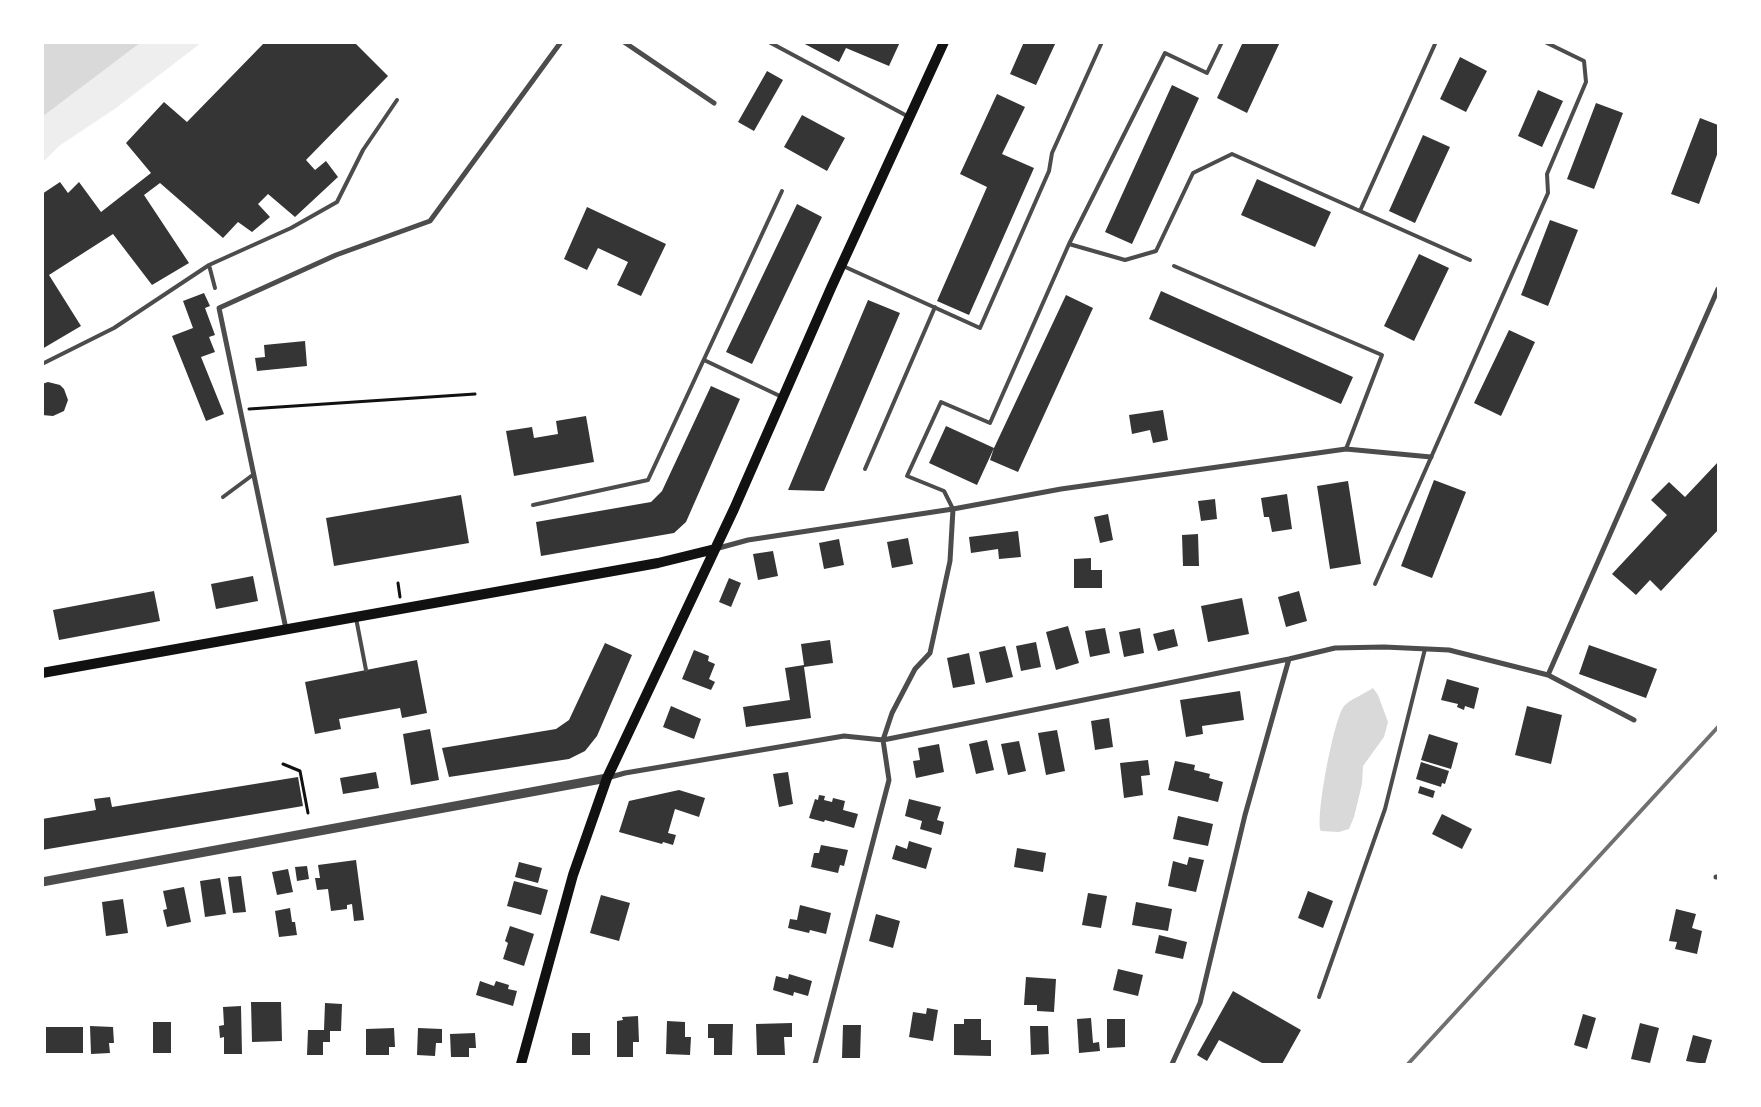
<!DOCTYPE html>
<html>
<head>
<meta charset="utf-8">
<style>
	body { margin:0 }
	#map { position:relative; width:1761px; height:1107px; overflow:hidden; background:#fff; font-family:"Roboto Condensed",sans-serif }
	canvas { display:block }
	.frame { position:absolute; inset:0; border:44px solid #fff; pointer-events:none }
</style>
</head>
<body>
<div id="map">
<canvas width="1761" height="1107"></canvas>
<div class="frame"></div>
</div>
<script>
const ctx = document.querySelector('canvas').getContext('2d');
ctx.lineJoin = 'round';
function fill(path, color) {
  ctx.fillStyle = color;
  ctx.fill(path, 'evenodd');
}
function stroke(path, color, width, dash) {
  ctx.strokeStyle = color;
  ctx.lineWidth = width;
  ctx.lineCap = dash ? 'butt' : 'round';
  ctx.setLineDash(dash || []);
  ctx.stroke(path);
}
fill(new Path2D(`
	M140,43H201L116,108L59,146L43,162V115Z`), '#eee');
fill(new Path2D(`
	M43,42H140V43L43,116Z
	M1373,688L1378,695L1388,722L1384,737L1363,766L1362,784L1354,817L1349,829L1339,832L1321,831C1315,818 1334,718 1344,706C1349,700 1366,693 1373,688Z`), '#d9d9d9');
fill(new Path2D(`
	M265,42H354L388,76L306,160L315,170L326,161L338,177L295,217L268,194L258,204L270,217L252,232L238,222L223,238L160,183L144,195L189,263L152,285L113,234L49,275L81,326L42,349V194L60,182L68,193L79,182L101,212L151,173L126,143L164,102L187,122Z
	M801,42H900L889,66L846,48L839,62Z
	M1024,42H1056L1036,85L1010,74Z
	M1243,42H1280L1247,113L1217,98Z
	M1460,57L1487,71L1466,112L1440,99Z
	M767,71L783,80L754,131L738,122Z
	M1172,85L1199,98L1132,244L1105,232Z
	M1538,90L1563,101L1542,147L1518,136Z
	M997,94L1025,107L1002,154L1034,168L969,315L937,301L987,187L960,174Z
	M1596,103L1623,113L1594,189L1567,179Z
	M802,115L845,138L827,171L784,147Z
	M1700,118L1718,125V152L1699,204L1671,194Z
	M1423,135L1450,147L1415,223L1389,211Z
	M1257,179L1331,212L1315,247L1241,215Z
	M797,204L822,217L752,364L726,352Z
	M587,207L666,244L641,296L617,285L628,262L598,248L587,270L564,259Z
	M1550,220L1578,230L1548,306L1521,295Z
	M1419,254L1449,268L1414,341L1384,326Z
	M1161,291L1353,377L1341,404L1149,319Z
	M204,293L210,306L205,308L215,335L209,337L215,352L201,357L224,414L206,421L172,336L193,328L183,301Z
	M1066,295L1093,308L1018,472L990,460L994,448Z
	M868,300L900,313L824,491L788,490Z
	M1509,330L1535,342L1501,416L1474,403Z
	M305,341L307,366L257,371L255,358L265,357L264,345Z
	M48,382L60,385L64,389L68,400L64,411L53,416L42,415V384Z
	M711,386L740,399L686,522L674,533L541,556L536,522L651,502L662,491Z
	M1163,410L1168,440L1153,443L1150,430L1132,434L1129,415Z
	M586,416L594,462L514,476L506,431L532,427L534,438L558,434L556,421Z
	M946,426L994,448L977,485L929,463Z
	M1718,462V530L1661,591L1650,580L1636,595L1612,574L1667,515L1651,500L1669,482L1685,497Z
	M1434,480L1466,492L1432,578L1401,566Z
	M1348,481L1361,564L1330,569L1317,486Z
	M1287,494L1292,529L1272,532L1269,517H1264L1261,498Z
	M461,495L469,543L334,566L326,518Z
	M1215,499L1217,519L1201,521L1198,501Z
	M1108,514L1113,540L1100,543L1094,517Z
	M1018,531L1021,557L999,559L998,549L971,553L969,537Z
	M1198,534L1199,566H1183L1182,535Z
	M908,538L913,564L892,568L887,542Z
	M839,539L844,565L824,569L819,543Z
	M773,551L778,576L758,580L753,554Z
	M1091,558V570H1102V588H1074V559Z
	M253,576L258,601L216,609L211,584Z
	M729,578L741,583L731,607L719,602Z
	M154,591L160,621L59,640L53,610Z
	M1299,591L1307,621L1286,627L1278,597Z
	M1242,598L1249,634L1208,642L1201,606Z
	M1068,626L1079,663L1056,670L1046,632Z
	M1105,628L1110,653L1090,657L1085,631Z
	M1140,628L1144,653L1124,657L1119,632Z
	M1174,629L1178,646L1158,651L1153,634Z
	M830,640L833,663L804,667L811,718L746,727L743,707L790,700L785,668L804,665L801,644Z
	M1036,642L1041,667L1021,671L1016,646Z
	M605,643L632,655L597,736L585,751L569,759L449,777L442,748L556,729L569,720Z
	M1589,645L1657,669L1646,698L1579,674Z
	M1005,646L1013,677L986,683L979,652Z
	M694,650L709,656L708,661L715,664L709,679L715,682L711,690L682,679Z
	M969,653L975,684L953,688L947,658Z
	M417,660L427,713L402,718L400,708L339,719L341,729L315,734L305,682Z
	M1447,679L1479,688L1474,709L1465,706L1464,710L1457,707L1458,704L1441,700Z
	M1240,691L1244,720L1202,726L1203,734L1186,737L1180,700Z
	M671,706L701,719L694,739L663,727Z
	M1527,706L1562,715L1551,764L1515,755Z
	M1109,718L1113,747L1095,750L1091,721Z
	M430,729L439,780L411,785L403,734Z
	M1057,730L1065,771L1046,775L1038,733Z
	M1429,734L1458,743L1451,769L1421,760Z
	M987,740L994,770L976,774L969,744Z
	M1019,741L1026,771L1008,775L1001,744Z
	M939,744L944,772L916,778L913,761L920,760L918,748Z
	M1148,760L1150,775L1141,776L1143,795L1124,798L1120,763Z
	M1175,761L1195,765L1194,770L1210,774L1209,778L1223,782L1218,802L1168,790Z
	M1421,762L1449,771L1445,784L1442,783L1441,787L1416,779Z
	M376,772L379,788L343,794L340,778Z
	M788,772L793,804L779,807L773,774Z
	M298,777L303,806L42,850V819L96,810L94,799L110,797L112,807Z
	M1420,786L1435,791L1433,798L1418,793Z
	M679,790L705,798L699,817L675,809L668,833L676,835L673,845L663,842L662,844L619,832L629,801Z
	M819,795L825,796L824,800L832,802L833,798L845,801L843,810L858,814L854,828L825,820L824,822L809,818L815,799L818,800Z
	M909,799L941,807L937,820L944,822L941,835L920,829L922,821L905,816Z
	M1442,814L1472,829L1462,849L1432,834Z
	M1178,816L1213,824L1208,846L1173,839Z
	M909,841L932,848L926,869L892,859L896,845L907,849Z
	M821,845L848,850L844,866L840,865L838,873L811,867L814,853H819Z
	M1017,848L1046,853L1043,872L1014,867Z
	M1189,857L1204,860L1196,892L1168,886L1173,861L1187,865Z
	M356,860L364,920L354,921L352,904L347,905V909L331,911L328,889L317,890L315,878H320L318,865Z
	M519,862L542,868L538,883L515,877Z
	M307,866L309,879L297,881L295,867Z
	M288,869L293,892L277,895L272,872Z
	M241,876L246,912L233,913L228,877Z
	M220,878L226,914L205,917L200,881Z
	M514,881L548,890L541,915L507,906Z
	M184,887L191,922L167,927L163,910L167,909L163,891Z
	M1308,891L1333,901L1323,928L1298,918Z
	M1088,893L1107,896L1101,928L1082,925Z
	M601,895L630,903L619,941L590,933Z
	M123,899L128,933L106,936L102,902Z
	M1136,902L1172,909L1168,931L1132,925Z
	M800,905L831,913L826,934L810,930L809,933L788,928L790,919L797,920Z
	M290,908L292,922H295L297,935L279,937L275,911Z
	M1676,909L1696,914L1692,928L1702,931L1697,954L1675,949L1677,942L1669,941Z
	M876,914L900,921L893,948L869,941Z
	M510,926L534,934L524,966L503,959L508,943L505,941Z
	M1159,935L1187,942L1183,959L1155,953Z
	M1118,969L1143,975L1138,996L1113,990Z
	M789,974L812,981L808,996L794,992L793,996L773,990L776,976L788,979Z
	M1026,977L1056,979L1054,1012L1037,1011V1005H1024Z
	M480,981L494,986L496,981L509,985L508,989L517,991L513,1006L476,995Z
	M1233,991L1301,1030L1282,1064H1264L1219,1040L1207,1061L1197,1055Z
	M251,1002H281L282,1041L252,1042Z
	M325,1003L342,1004L341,1031H330V1042H323V1055H307L308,1030H324Z
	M241,1006L242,1054H224V1037L220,1038L219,1026L224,1025L223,1007Z
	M927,1008L938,1010L933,1041L909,1037L913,1012L926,1014Z
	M1583,1014L1596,1018L1587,1049L1574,1045Z
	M638,1016L639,1042H633V1057H617V1021L623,1020L622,1017Z
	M1091,1018L1093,1043L1099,1042L1100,1051L1079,1053L1077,1019Z
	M964,1019H981V1040H991V1056L954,1055V1024H964Z
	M1107,1019H1125V1047L1107,1048Z
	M667,1021L685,1022V1037H691L690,1055L666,1054Z
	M153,1022H171V1053H153Z
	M792,1023V1037H784L785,1055H757L756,1024Z
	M1640,1023L1659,1028L1650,1063L1631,1059Z
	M708,1024H733L732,1055H714V1038H708Z
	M843,1025H861L860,1058H842Z
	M90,1026L113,1027L114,1043H109L110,1053L91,1054Z
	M1030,1026H1048L1049,1054L1031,1055Z
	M46,1027H83V1053H46Z
	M394,1028L395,1047H389V1055H366V1029Z
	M418,1028L442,1029V1043H436L435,1056L417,1055Z
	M475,1033L476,1048H469V1057H451L450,1034Z
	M572,1033H590V1055H572Z
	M1693,1035L1712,1040L1705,1064L1686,1061Z`), '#353535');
stroke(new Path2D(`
	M249,409L475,394
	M398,583L400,597
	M283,764L300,771L308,813`), '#111', 3);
stroke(new Path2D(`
	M769,42L909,117
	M1360,211L1435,44
	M1069,244L1125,260L1156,251L1193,173L1232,154L1470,260
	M843,266L980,328L1049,171L1052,153L1102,42
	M1174,266L1382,355L1346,449
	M215,288L209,265L291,228L337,202L363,150L397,100
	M704,360L782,397
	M42,364L114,328L209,265
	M865,469L935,307
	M223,497L254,474
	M533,505L648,480L782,191
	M953,509L944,491L907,476L941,402L990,423L1069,244L1165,53L1207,73L1222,42
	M1375,584L1548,193L1547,174L1586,82L1584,61L1545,42
	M356,618L366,670
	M1319,997L1385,809L1425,649`), '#4c4c4c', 4);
stroke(new Path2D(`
	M624,42L714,103
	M715,549L748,540L953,509L1061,489L1346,449L1431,457
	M286,629L219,308L336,255L430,221L561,42
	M1548,675L1718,289
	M607,778L625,773L844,736L883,740L1289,659L1335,648L1384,647L1449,650L1548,675L1634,720
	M1716,877H1718
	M815,1064L889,780L883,740L892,713L915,669L930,653L950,561L953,509
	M1172,1064L1200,1003L1245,815L1289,659`), '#4c4c4c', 5);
stroke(new Path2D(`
	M42,882L607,778`), '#4c4c4c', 9);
stroke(new Path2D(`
	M42,673L658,563L715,549
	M521,1064L573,875L607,778L734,509L831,288L944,42`), '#111', 10);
stroke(new Path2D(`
	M1408,1064L1718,727`), '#707070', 4);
</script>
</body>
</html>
